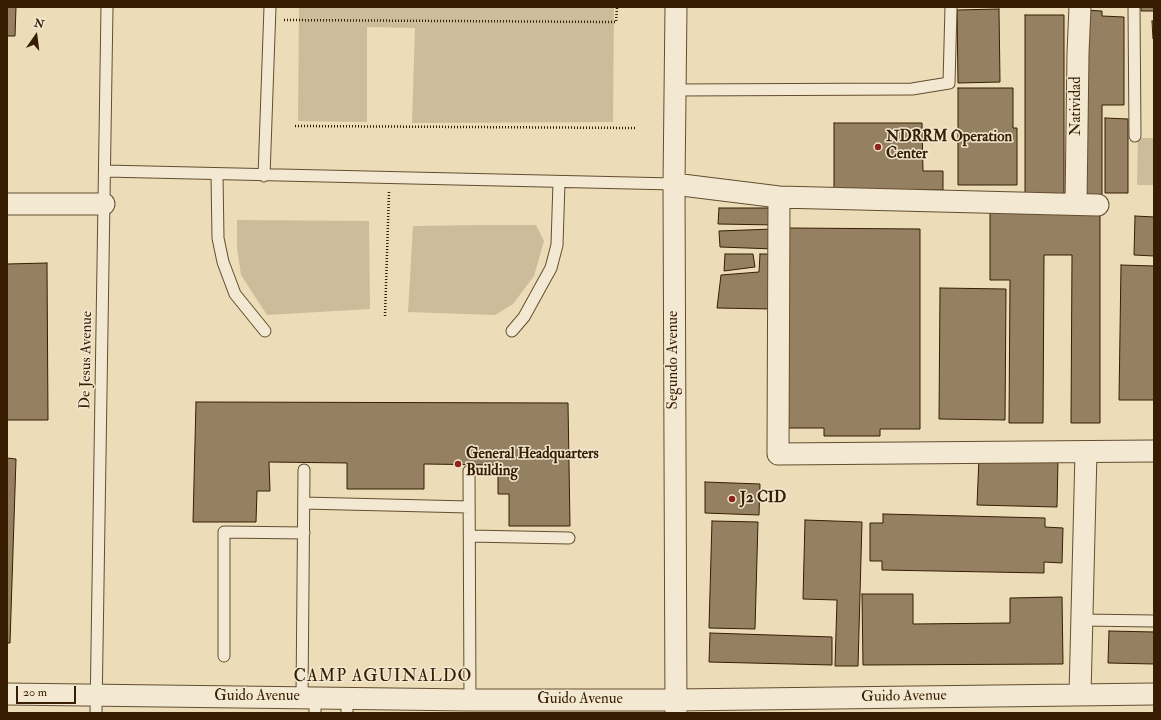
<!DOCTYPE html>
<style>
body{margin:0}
#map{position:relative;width:1161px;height:720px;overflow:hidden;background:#ecdcb8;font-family:"IM FELL Double Pica",serif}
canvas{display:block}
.frame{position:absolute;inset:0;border:8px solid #371e02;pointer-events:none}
.north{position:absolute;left:16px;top:16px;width:40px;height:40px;-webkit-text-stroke:3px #f3e8d1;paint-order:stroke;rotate:14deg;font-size:11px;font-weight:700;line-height:16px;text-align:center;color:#371e02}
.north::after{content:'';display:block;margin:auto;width:14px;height:18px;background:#371e02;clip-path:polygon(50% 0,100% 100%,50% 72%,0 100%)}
.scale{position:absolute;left:16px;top:686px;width:60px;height:18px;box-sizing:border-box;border:2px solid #371e02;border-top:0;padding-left:5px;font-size:12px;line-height:14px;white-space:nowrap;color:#371e02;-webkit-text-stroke:3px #f3e8d1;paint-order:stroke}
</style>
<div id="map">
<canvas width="1161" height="720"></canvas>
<div class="frame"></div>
<div class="north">N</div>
<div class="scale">20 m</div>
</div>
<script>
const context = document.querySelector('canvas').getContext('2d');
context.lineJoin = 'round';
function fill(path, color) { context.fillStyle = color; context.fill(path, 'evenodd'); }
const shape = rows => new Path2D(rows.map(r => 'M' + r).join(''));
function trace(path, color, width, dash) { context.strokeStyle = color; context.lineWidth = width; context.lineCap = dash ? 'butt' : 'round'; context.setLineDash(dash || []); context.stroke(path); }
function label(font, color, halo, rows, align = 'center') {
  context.font = font + ' "IM FELL Double Pica",serif'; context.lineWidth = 3; context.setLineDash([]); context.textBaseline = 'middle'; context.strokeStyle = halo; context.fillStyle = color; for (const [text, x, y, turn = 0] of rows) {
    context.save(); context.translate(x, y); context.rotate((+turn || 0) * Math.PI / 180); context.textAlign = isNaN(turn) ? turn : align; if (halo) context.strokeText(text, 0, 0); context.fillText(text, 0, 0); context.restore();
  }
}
const green = shape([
 [299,7,614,7,613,122,412,123,415,28,367,27,367,122,298,121],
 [1138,138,1154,138,1154,185,1137,185],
 [237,220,369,221,370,309,267,315,241,275,237,248],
 [481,225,536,225,544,241,534,276,513,304,495,315,408,312,413,226]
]);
const building = shape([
 [7,7,16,7,15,36,7,36,7,7],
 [1141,7,1154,7,1154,11,1141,11,1141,7],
 [999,9,1000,82,958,83,957,10,999,9],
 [1082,10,1102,11,1102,16,1124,17,1124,105,1102,105,1102,197,1082,197,1082,10],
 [1025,15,1064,15,1064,195,1025,195,1025,15],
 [1152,21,1154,21,1154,39,1153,39,1152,21],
 [958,88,1013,88,1013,128,1017,128,1017,185,958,185,958,88],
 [1105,118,1128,119,1128,193,1105,193,1105,118],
 [834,123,922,123,923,171,943,171,943,190,834,190,834,123],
 [719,208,776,208,776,225,718,224,719,208],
 [990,211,1100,212,1100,423,1071,423,1072,255,1044,255,1043,423,1009,423,1010,280,990,280,990,211],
 [1135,216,1154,217,1154,256,1134,255,1135,216],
 [789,228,920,229,920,429,880,429,880,436,824,436,824,428,788,428,789,228],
 [773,229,774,249,720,247,719,231,773,229],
 [725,254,753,254,755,267,724,271,725,254],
 [760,254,774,254,773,309,717,308,721,275,759,272,760,254],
 [47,263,48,420,7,420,7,264,47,263],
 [1121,265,1154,266,1154,400,1119,400,1121,265],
 [940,288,1006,289,1005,420,939,419,940,288],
 [196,402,568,403,570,526,509,526,509,494,498,494,498,465,424,464,424,489,347,489,347,463,269,462,270,491,257,491,256,522,193,522,196,402],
 [7,458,16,459,10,643,7,643,7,458],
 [979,458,1058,460,1057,507,977,505,979,458],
 [705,482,760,484,759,515,705,513,705,482],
 [883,514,1045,518,1045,527,1063,528,1062,563,1044,562,1044,573,882,570,882,561,870,561,870,523,883,523,883,514],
 [805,520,862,522,858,666,835,666,837,600,803,599,805,520],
 [712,521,758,522,755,629,709,628,712,521],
 [862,594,913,594,913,624,1010,623,1010,598,1062,597,1063,664,863,665,862,594],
 [1109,631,1154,632,1154,664,1108,663,1109,631],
 [710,633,832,637,832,665,709,662,710,633]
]);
const path = shape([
 [284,20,616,22,617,7],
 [295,126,637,128],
 [385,316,389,192]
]);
const lane = shape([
 [1134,7,1135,136],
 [676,90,912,89,949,83,951,7],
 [105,171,674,184],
 [217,175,218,238,223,262,235,294,265,331],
 [264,176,270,7],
 [512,331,524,317,551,268,557,245,559,182],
 [469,471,470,700],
 [304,503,469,507],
 [470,536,569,538],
 [1082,620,1154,621],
 [224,656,224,532,304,533],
 [302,697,304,470],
 [96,713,107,7],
 [315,713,315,697],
 [347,713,347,698]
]);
const street = shape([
 [674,184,779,197,1098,205],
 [779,197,778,454,1154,451],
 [7,204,104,204],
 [1076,204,1078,53,1080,7],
 [7,694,470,700,675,700,1154,694],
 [1080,695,1086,452],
 [676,713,674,184,676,7]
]);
const markers = [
 [878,147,4,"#8f2418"],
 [458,464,4,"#8f2418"],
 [732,499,4,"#8f2418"]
];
const streetNames = [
 ["Natividad",1077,106,-90],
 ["De Jesus Avenue",87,360,-89],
 ["Segundo Avenue",674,360,-90],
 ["Guido Avenue",257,697],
 ["Guido Avenue",904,697,-1],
 ["Guido Avenue",580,700]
];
const poiNames = [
 ["NDRRM Operation",886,138],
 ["Center",886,155],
 ["General Headquarters",466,455],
 ["Building",466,472],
 ["J2 CID",740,499]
];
const quarterNames = [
 ["CAMP AGUINALDO",383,677]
];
fill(green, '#cdbc99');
fill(building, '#958161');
trace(building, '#371e02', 1);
trace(lane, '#644e30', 13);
trace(street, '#644e30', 23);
trace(path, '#371e02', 2.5, [1, 2]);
trace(lane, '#f3e8d1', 11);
trace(street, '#f3e8d1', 21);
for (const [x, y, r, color] of markers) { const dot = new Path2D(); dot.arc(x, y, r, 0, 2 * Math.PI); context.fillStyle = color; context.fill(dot); trace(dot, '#f3e8d1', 1.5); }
label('15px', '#371e02', '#f3e8d1', streetNames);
label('bold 15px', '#371e02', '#f3e8d1', poiNames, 'left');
context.letterSpacing = '1px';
label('17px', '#371e02', '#f3e8d1', quarterNames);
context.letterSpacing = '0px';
</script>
